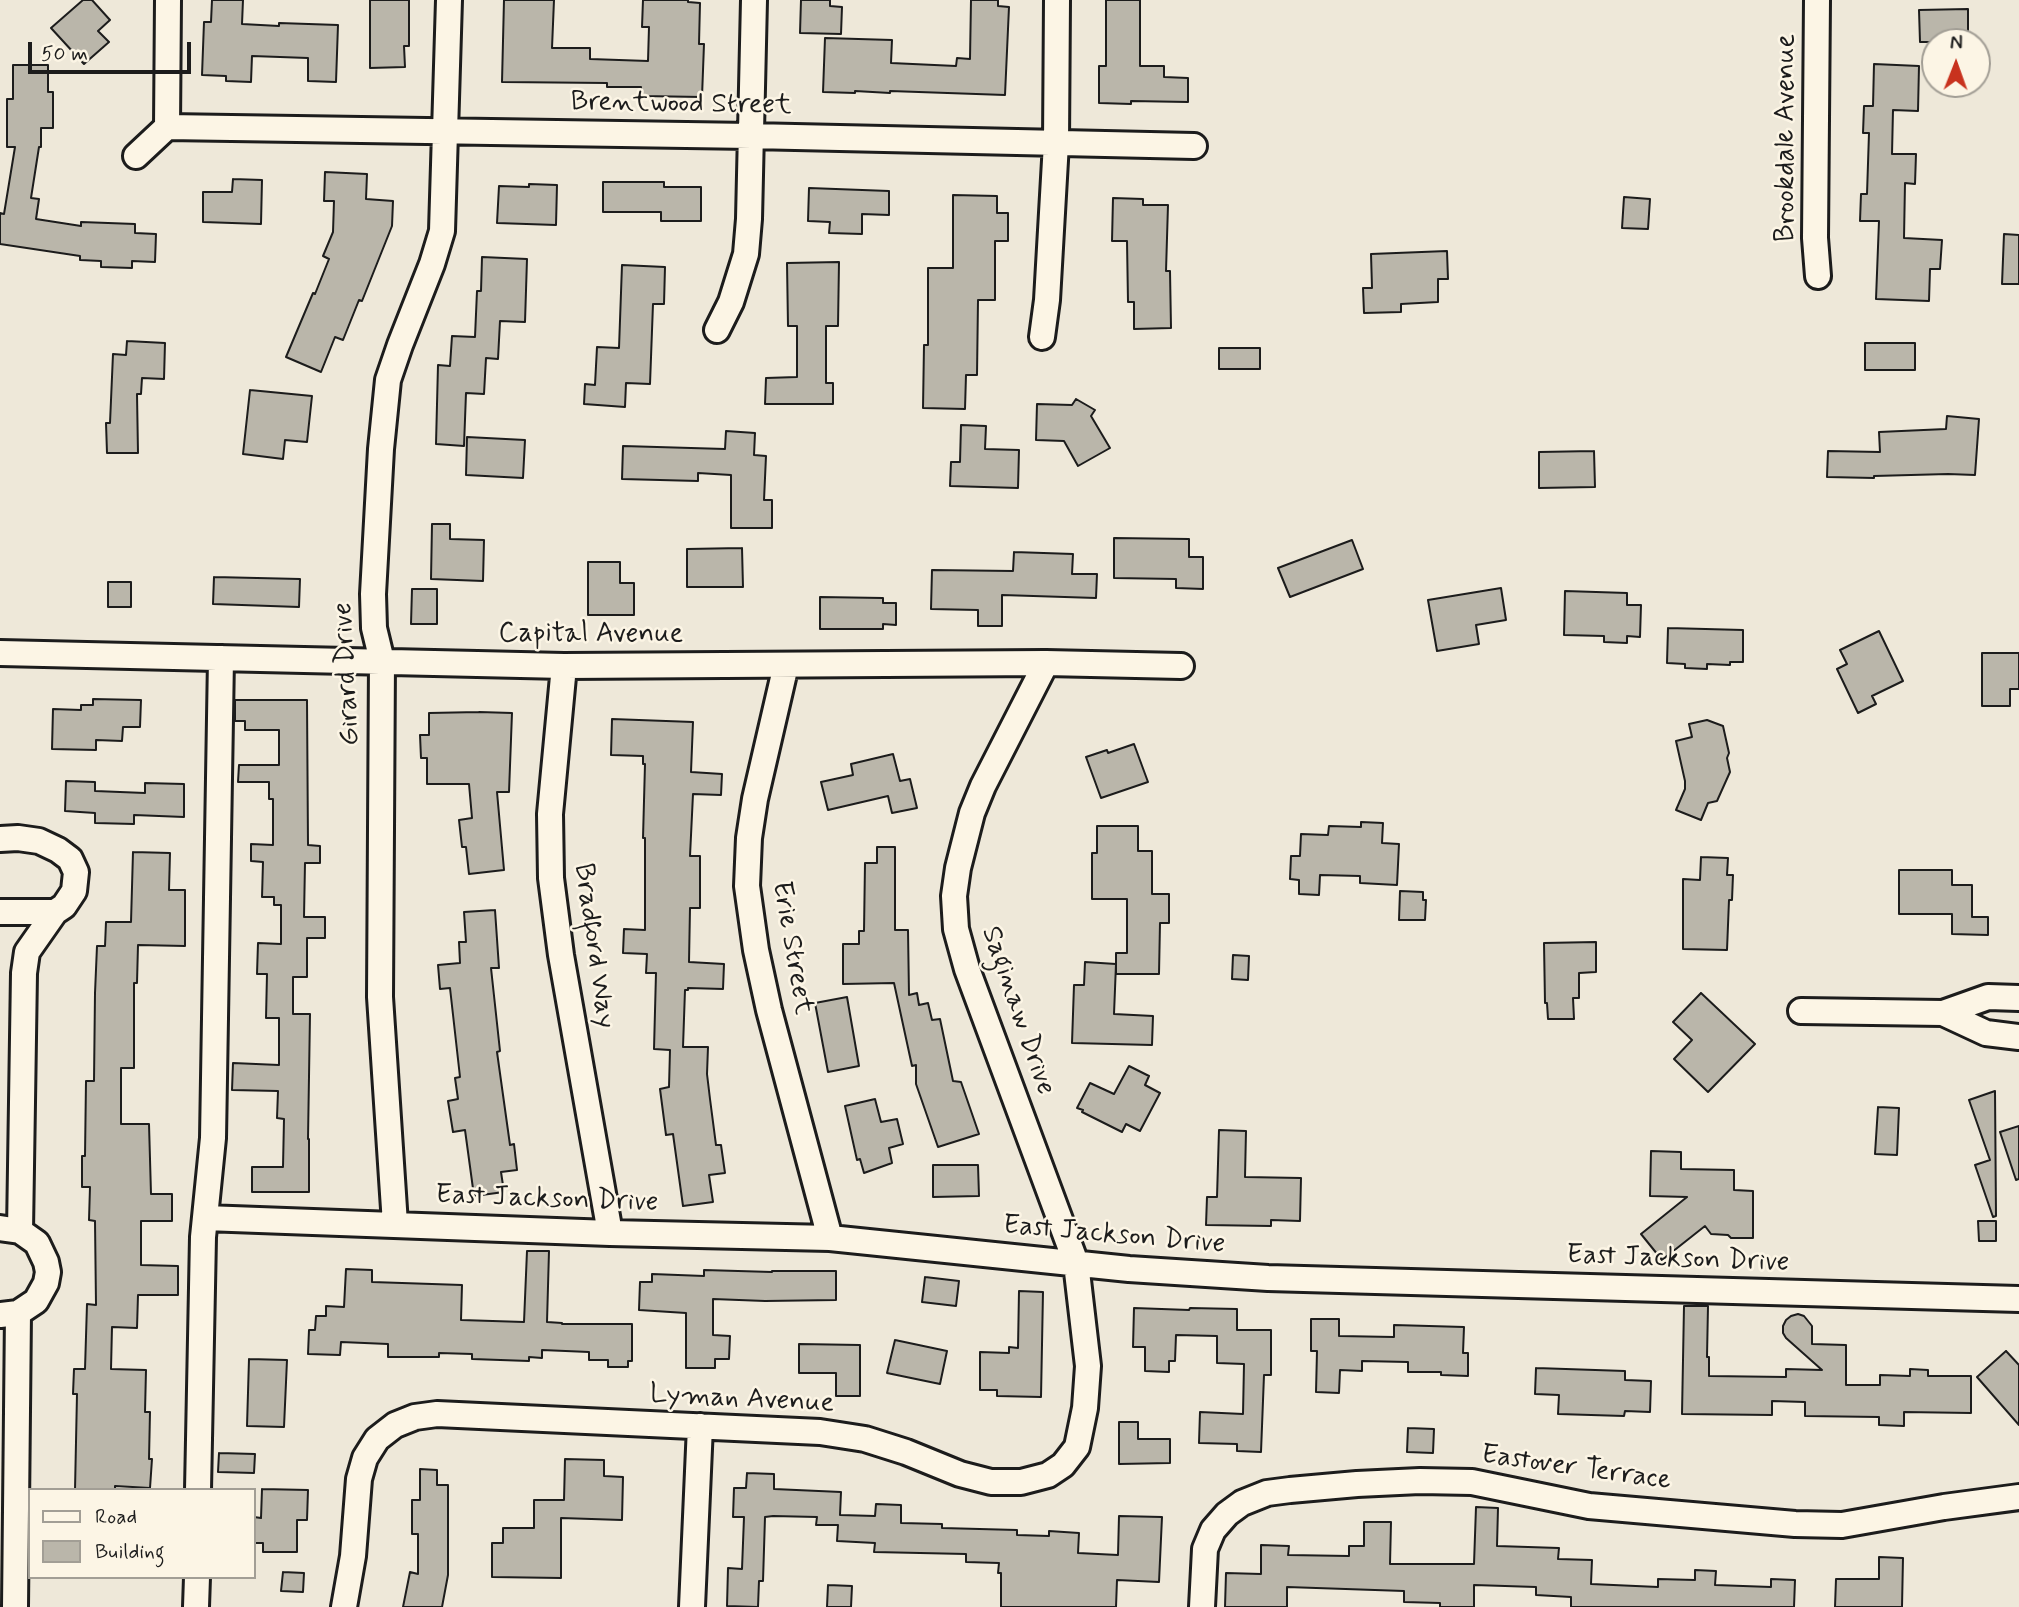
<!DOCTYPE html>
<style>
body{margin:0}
#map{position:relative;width:2019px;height:1607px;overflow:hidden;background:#eee8d9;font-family:Mynerve,sans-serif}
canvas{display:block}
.legend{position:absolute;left:28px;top:1488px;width:228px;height:91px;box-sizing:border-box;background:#fcf5e5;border:2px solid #a29e95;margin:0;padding:9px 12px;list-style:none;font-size:21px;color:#1c1c1c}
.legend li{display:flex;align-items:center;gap:14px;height:35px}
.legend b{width:35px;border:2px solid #a29e95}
.north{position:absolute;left:1921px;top:28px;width:70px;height:70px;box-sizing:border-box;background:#fcf5e5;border:2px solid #a29e95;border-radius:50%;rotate:1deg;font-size:19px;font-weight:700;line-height:28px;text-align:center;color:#1c1c1c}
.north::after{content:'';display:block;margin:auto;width:24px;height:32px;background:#c8321e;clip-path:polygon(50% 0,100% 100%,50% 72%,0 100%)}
.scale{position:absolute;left:28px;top:42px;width:163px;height:32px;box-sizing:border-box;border:4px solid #1c1c1c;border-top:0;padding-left:9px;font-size:21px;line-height:24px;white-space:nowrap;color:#1c1c1c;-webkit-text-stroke:5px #fcf5e5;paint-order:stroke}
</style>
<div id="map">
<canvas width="2019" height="1607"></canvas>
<ul class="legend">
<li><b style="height:9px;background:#fcf5e5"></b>Road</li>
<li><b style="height:19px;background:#bab6aa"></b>Building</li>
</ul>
<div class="north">N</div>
<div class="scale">50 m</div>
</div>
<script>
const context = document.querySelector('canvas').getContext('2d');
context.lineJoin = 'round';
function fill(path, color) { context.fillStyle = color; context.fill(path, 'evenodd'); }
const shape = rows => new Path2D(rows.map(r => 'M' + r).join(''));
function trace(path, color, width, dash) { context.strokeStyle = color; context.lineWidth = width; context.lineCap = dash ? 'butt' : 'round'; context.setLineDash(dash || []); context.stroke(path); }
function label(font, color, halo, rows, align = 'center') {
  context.font = font + ' Mynerve,sans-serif'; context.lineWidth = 5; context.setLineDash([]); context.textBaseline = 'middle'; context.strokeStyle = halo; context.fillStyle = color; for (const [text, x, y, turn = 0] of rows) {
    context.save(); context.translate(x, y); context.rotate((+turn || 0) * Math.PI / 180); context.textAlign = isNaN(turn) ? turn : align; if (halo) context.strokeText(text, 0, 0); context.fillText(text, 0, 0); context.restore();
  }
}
const building = shape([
 [83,0,92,0,110,20,98,31,109,42,84,64,51,28,83,0],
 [212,0,243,0,242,24,279,26,279,23,338,25,336,82,308,81,308,58,252,56,251,82,226,81,226,76,202,75,204,22,211,22,212,0],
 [370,0,409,0,409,46,404,46,405,67,370,68,370,0],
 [504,0,554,0,552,48,590,48,590,59,648,61,649,27,642,27,643,0,688,0,688,2,700,3,699,44,704,44,702,97,641,96,641,87,607,87,607,83,502,82,504,0],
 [801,0,830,0,830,6,842,7,841,34,800,33,801,0],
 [971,0,998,0,998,6,1009,7,1005,95,890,91,890,93,855,91,855,93,823,92,825,38,892,40,891,63,956,66,957,58,970,59,971,0],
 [1106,0,1140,0,1140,66,1164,66,1164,77,1188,78,1188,102,1131,101,1131,104,1099,103,1099,66,1106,66,1106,0],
 [1968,9,1968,42,1920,42,1919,10,1968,9],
 [1874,64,1919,66,1918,111,1893,110,1892,154,1916,154,1915,184,1905,183,1904,238,1942,240,1940,269,1930,269,1929,301,1876,299,1879,221,1860,221,1861,194,1867,194,1869,133,1863,133,1864,106,1873,106,1874,64],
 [13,65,48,65,48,92,53,92,53,128,41,128,41,147,39,147,31,198,39,199,36,219,81,226,81,222,135,224,135,233,156,234,155,262,132,261,132,268,101,267,101,261,80,260,80,256,0,244,0,213,4,214,15,147,7,147,7,99,13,99,13,65],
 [325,172,367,174,366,199,393,201,392,226,362,301,359,300,343,340,335,337,321,372,286,357,313,293,315,294,329,259,323,256,333,232,334,201,324,201,325,172],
 [233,179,262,180,261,224,203,222,203,192,232,192,233,179],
 [603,182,664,182,664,187,701,187,701,221,661,221,661,212,603,212,603,182],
 [529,184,557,185,556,225,497,223,499,186,529,187,529,184],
 [809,188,889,191,889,215,862,214,862,234,829,233,830,222,808,221,809,188],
 [953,195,997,196,997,213,1008,213,1008,241,995,241,995,300,978,300,977,375,966,375,965,409,923,408,924,345,928,345,928,268,953,268,953,195],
 [1624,197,1650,199,1648,229,1622,228,1624,197],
 [1113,198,1143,199,1143,205,1168,205,1166,271,1170,271,1171,328,1134,329,1134,302,1128,302,1127,241,1112,241,1113,198],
 [2004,234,2019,235,2019,284,2002,284,2004,234],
 [1447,251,1448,279,1438,279,1438,302,1401,304,1401,312,1364,313,1363,288,1372,288,1371,254,1447,251],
 [482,257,527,259,525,322,500,321,498,359,486,358,484,394,466,393,464,446,436,444,438,365,450,366,452,336,475,337,477,291,481,291,482,257],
 [839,262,838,326,826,326,826,383,833,383,833,404,765,404,766,378,797,377,797,326,788,326,787,263,839,262],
 [622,265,665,267,664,304,653,304,650,384,626,383,625,407,584,404,585,384,595,385,597,347,619,348,622,265],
 [127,341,165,343,164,379,142,378,141,394,137,394,138,453,107,453,106,423,110,423,113,354,126,355,127,341],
 [1865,343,1915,343,1915,370,1865,370,1865,343],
 [1219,348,1260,348,1260,369,1219,369,1219,348],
 [250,390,312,396,307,442,285,440,283,459,243,454,250,390],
 [1076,399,1095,410,1091,416,1110,448,1078,466,1064,441,1036,440,1037,404,1072,405,1076,399],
 [1947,416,1979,419,1975,475,1948,474,1874,476,1874,478,1827,477,1828,451,1880,452,1879,432,1946,429,1947,416],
 [961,425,986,426,985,449,1019,450,1018,488,950,486,951,462,960,462,961,425],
 [726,431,755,433,754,455,766,456,764,500,772,500,772,528,731,528,731,475,698,473,698,481,622,479,623,446,725,449,726,431],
 [467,437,525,440,523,478,466,475,467,437],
 [1594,451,1595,487,1539,488,1539,452,1594,451],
 [432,524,450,524,450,539,484,540,483,581,431,579,432,524],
 [1114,538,1189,539,1189,557,1203,557,1203,589,1176,588,1176,579,1114,578,1114,538],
 [1352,540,1363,569,1290,597,1278,568,1352,540],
 [742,548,743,587,687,587,687,549,742,548],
 [1014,552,1073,554,1072,574,1097,574,1096,598,1002,595,1002,626,978,626,978,610,931,609,932,570,1013,571,1014,552],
 [588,562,620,562,620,583,634,583,634,615,588,615,588,562],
 [214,577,300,579,299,607,213,604,214,577],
 [108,582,131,582,131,607,108,607,108,582],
 [1501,588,1506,620,1476,625,1479,644,1437,651,1428,600,1501,588],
 [412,589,437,589,437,624,411,624,412,589],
 [1565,591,1627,593,1627,605,1641,605,1640,637,1627,636,1627,643,1604,642,1604,636,1564,635,1565,591],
 [820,597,883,598,883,603,896,603,896,625,883,624,883,629,820,629,820,597],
 [1668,628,1743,630,1743,662,1730,662,1730,665,1707,664,1707,669,1685,668,1685,664,1667,663,1668,628],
 [1879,631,1903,681,1872,696,1876,704,1858,713,1837,669,1847,664,1840,650,1879,631],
 [1982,653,2019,653,2019,689,2010,689,2010,706,1982,706,1982,653],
 [93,699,141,700,140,727,123,727,122,741,96,740,96,750,52,749,53,709,81,710,81,705,93,705,93,699],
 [235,700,307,700,308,845,320,846,320,863,305,863,304,917,325,917,325,938,307,938,307,977,293,977,293,1014,310,1014,308,1139,309,1139,309,1192,252,1192,252,1167,283,1167,284,1119,277,1118,278,1091,232,1090,233,1063,279,1065,279,1018,266,1018,267,974,257,974,258,943,281,944,281,905,274,905,274,897,262,897,263,862,251,861,251,844,273,845,273,799,269,799,269,782,238,782,239,765,279,765,279,730,245,730,245,721,235,721,235,700],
 [479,712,512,713,509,792,497,792,504,870,469,874,466,847,462,847,459,820,472,818,469,784,427,784,427,758,421,758,420,735,429,735,429,713,479,712],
 [612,719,693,722,691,772,722,774,721,795,693,794,690,856,700,856,700,908,690,908,689,962,724,964,723,989,688,988,688,990,685,990,683,1047,708,1047,707,1074,710,1099,716,1145,721,1145,725,1173,709,1175,713,1202,683,1206,673,1134,666,1135,660,1089,669,1087,670,1050,654,1049,656,973,646,973,647,954,623,953,624,929,645,930,645,838,643,838,645,764,643,764,643,756,611,755,612,719],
 [1707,720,1723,726,1729,753,1727,758,1730,772,1717,801,1708,803,1701,820,1676,810,1685,789,1685,781,1676,741,1692,737,1689,724,1707,720],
 [1134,744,1148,782,1101,798,1086,757,1107,750,1108,753,1134,744],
 [893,754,900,781,910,779,917,808,892,813,888,796,828,810,821,782,853,775,851,764,893,754],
 [66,781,95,782,95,791,145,793,145,783,184,784,184,817,134,815,134,824,95,823,95,813,65,811,66,781],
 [1361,822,1383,823,1382,843,1399,844,1397,885,1360,883,1360,876,1320,875,1319,895,1299,894,1299,880,1290,879,1291,856,1300,856,1301,834,1328,835,1329,826,1361,827,1361,822],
 [1097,826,1138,826,1138,851,1152,851,1152,894,1169,894,1169,923,1160,923,1159,974,1116,974,1116,953,1127,953,1127,899,1092,899,1092,853,1097,853,1097,826],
 [877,847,895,847,895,930,908,930,909,995,917,993,919,1005,928,1003,932,1020,940,1019,953,1081,961,1082,979,1134,938,1147,916,1084,916,1065,912,1066,894,983,843,984,843,944,859,944,859,931,864,931,865,863,877,863,877,847],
 [133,852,170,853,169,890,185,890,185,946,138,945,137,983,134,983,134,1068,121,1068,121,1124,149,1124,151,1194,172,1194,172,1221,141,1221,141,1265,178,1266,178,1295,138,1295,137,1328,112,1327,111,1369,146,1370,145,1412,150,1412,149,1459,152,1459,150,1488,115,1486,115,1490,75,1490,77,1394,73,1394,74,1369,85,1369,87,1304,96,1305,95,1221,89,1220,90,1187,82,1187,82,1156,85,1156,86,1081,94,1081,95,993,97,946,105,946,106,922,131,922,133,852],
 [1701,857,1728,858,1727,875,1733,875,1732,900,1729,900,1727,950,1683,949,1683,879,1700,880,1701,857],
 [1899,870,1952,870,1952,885,1972,885,1972,917,1988,917,1988,935,1952,934,1952,914,1899,914,1899,870],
 [1400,891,1423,892,1423,900,1426,900,1425,920,1399,920,1400,891],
 [495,910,499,968,491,968,500,1051,497,1052,510,1145,514,1144,517,1170,501,1172,504,1192,474,1196,465,1130,453,1132,448,1101,458,1099,455,1078,460,1077,450,988,440,989,438,965,460,963,459,942,466,942,464,912,495,910],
 [1596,942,1596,972,1579,973,1579,998,1573,998,1574,1019,1548,1019,1547,1003,1545,1003,1544,943,1596,942],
 [1233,955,1249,956,1248,980,1232,979,1233,955],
 [1085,962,1116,964,1114,1014,1153,1016,1152,1045,1072,1043,1074,985,1084,985,1085,962],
 [1701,993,1755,1044,1708,1092,1674,1059,1692,1040,1673,1022,1701,993],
 [847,997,859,1066,828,1072,815,1003,847,997],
 [1129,1066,1149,1076,1145,1085,1160,1093,1140,1131,1126,1124,1122,1132,1082,1112,1083,1110,1077,1108,1090,1083,1114,1094,1129,1066],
 [1995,1091,1996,1216,1993,1217,1975,1165,1990,1160,1969,1100,1995,1091],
 [875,1099,881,1122,897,1119,903,1144,889,1148,892,1163,864,1173,860,1159,857,1160,845,1106,875,1099],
 [1878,1107,1899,1108,1897,1155,1875,1154,1878,1107],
 [2019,1126,2019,1179,2016,1180,2000,1132,2019,1126],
 [1219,1130,1246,1131,1245,1177,1301,1178,1300,1221,1271,1220,1271,1226,1206,1225,1207,1197,1217,1197,1219,1130],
 [1651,1151,1681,1152,1681,1169,1734,1170,1734,1190,1753,1191,1753,1238,1731,1238,1728,1235,1711,1234,1705,1226,1662,1260,1641,1234,1687,1197,1650,1196,1651,1151],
 [933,1165,978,1165,979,1196,933,1197,933,1165],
 [1978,1221,1996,1221,1996,1241,1979,1241,1978,1221],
 [527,1251,549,1251,547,1322,562,1323,562,1324,632,1324,632,1361,628,1361,628,1367,608,1367,608,1360,589,1360,589,1352,542,1350,542,1358,529,1357,529,1361,472,1359,472,1354,439,1353,439,1357,388,1357,388,1344,341,1342,340,1355,308,1354,309,1330,315,1330,316,1316,326,1316,326,1306,344,1307,346,1269,372,1270,372,1282,462,1285,461,1320,524,1322,527,1251],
 [704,1270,772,1272,772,1271,836,1271,836,1300,765,1301,713,1299,713,1335,730,1336,729,1359,715,1359,715,1368,686,1368,686,1313,639,1310,640,1282,652,1282,652,1274,704,1276,704,1270],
 [925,1277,959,1281,956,1306,922,1302,925,1277],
 [1019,1291,1043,1292,1041,1397,997,1396,997,1390,980,1390,980,1352,1009,1353,1009,1347,1018,1348,1019,1291],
 [1684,1306,1708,1306,1707,1357,1709,1357,1709,1376,1786,1377,1786,1369,1822,1370,1786,1338,1783,1333,1783,1326,1786,1320,1791,1316,1798,1314,1804,1316,1812,1326,1812,1344,1846,1345,1846,1385,1880,1385,1880,1375,1910,1376,1910,1369,1928,1370,1928,1376,1971,1376,1971,1413,1904,1412,1904,1426,1879,1425,1879,1417,1805,1416,1805,1402,1772,1401,1772,1415,1682,1414,1684,1306],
 [1134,1308,1189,1310,1190,1308,1237,1309,1237,1330,1271,1330,1271,1375,1264,1375,1261,1452,1237,1451,1237,1444,1199,1443,1200,1412,1243,1414,1244,1364,1217,1363,1217,1336,1176,1335,1175,1361,1169,1361,1169,1372,1145,1371,1145,1347,1133,1347,1134,1308],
 [1311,1319,1339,1319,1339,1336,1394,1337,1394,1325,1464,1327,1463,1353,1468,1353,1468,1376,1441,1375,1441,1372,1408,1372,1408,1362,1362,1361,1362,1371,1340,1370,1339,1393,1316,1392,1317,1351,1311,1351,1311,1319],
 [895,1340,947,1351,940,1384,887,1373,895,1340],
 [799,1344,860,1345,860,1396,836,1396,836,1373,799,1373,799,1344],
 [2006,1351,2019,1365,2019,1425,1977,1377,2006,1351],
 [249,1359,287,1360,284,1427,247,1426,249,1359],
 [1536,1368,1625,1371,1625,1380,1651,1381,1650,1412,1625,1411,1624,1416,1558,1414,1559,1395,1535,1394,1536,1368],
 [1119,1422,1138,1422,1138,1439,1170,1439,1170,1463,1119,1464,1119,1422],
 [1408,1428,1434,1429,1433,1453,1407,1452,1408,1428],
 [219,1453,255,1454,254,1473,218,1472,219,1453],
 [565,1459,604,1460,604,1476,623,1477,622,1520,561,1518,561,1578,492,1577,492,1543,503,1543,503,1528,534,1528,534,1500,564,1500,565,1459],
 [420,1469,437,1470,437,1485,448,1485,448,1575,442,1607,403,1607,410,1572,418,1574,418,1534,412,1534,412,1500,420,1500,420,1469],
 [747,1473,774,1474,774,1489,841,1492,840,1515,875,1516,876,1504,901,1505,901,1523,942,1524,942,1528,1017,1530,1017,1535,1049,1536,1049,1531,1079,1533,1078,1553,1118,1555,1119,1516,1162,1517,1159,1582,1117,1580,1116,1607,1001,1607,1001,1573,998,1573,999,1563,966,1562,966,1554,874,1552,875,1543,837,1541,838,1525,816,1525,817,1517,773,1516,765,1517,763,1581,759,1581,758,1607,727,1606,728,1568,742,1569,744,1517,733,1517,734,1488,746,1488,747,1473],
 [262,1489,308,1490,307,1520,297,1520,297,1552,263,1552,263,1543,254,1543,254,1517,261,1518,262,1489],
 [1476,1507,1498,1508,1497,1546,1559,1548,1558,1559,1592,1560,1591,1584,1658,1587,1658,1579,1695,1580,1695,1570,1716,1571,1715,1585,1771,1587,1771,1579,1795,1580,1794,1607,1571,1607,1571,1597,1536,1595,1536,1587,1474,1585,1474,1607,1440,1607,1440,1603,1404,1602,1404,1591,1287,1587,1287,1607,1225,1607,1226,1573,1261,1574,1261,1545,1289,1546,1288,1555,1349,1556,1349,1546,1364,1546,1364,1522,1391,1522,1390,1564,1474,1564,1476,1507],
 [1879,1557,1903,1558,1902,1607,1835,1607,1836,1579,1879,1579,1879,1557],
 [283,1572,304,1573,303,1592,281,1591,283,1572],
 [828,1585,852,1586,851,1607,827,1607,828,1585]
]);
const minor = shape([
 [1817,0,1815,238,1818,276],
 [167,127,751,136,1194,146],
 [136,156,167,127,168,0],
 [717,330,731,302,746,254,749,219,754,0],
 [1042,337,1047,300,1056,143,1057,0],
 [0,653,564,666,1046,663,1181,666],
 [786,665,755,799,749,838,747,886,756,950,769,1010,830,1238],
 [564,666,550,814,551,878,561,955,610,1233],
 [0,839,18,838,39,841,58,850,70,859,76,872,74,891,64,906,55,912,27,952,24,973,20,1231],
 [0,912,55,912],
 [1801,1011,1943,1013,1988,997,2019,998],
 [1943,1013,1986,1033,2019,1037],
 [205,1218,610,1233,830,1238,1129,1269,1268,1278,2019,1299],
 [395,1224,380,997,382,661,374,628,373,594,381,449,388,380,400,345,432,264,442,231,449,0],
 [0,1228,20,1231,37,1243,46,1262,48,1272,46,1283,36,1301,18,1313,0,1315],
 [198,1490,203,1237,213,1138,221,658],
 [15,1607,18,1313],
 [196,1607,197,1577],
 [344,1607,353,1556,359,1479,365,1458,377,1439,395,1425,415,1417,437,1414,820,1432,865,1439,906,1452,960,1474,991,1482,1021,1482,1048,1475,1063,1465,1077,1447,1085,1408,1088,1366,1076,1263,967,969,956,929,954,896,958,868,972,813,983,786,1046,663],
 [692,1607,700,1426],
 [1202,1607,1205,1549,1213,1530,1227,1514,1242,1503,1267,1493,1290,1490,1357,1484,1420,1481,1472,1482,1589,1506,1795,1524,1842,1525,1944,1507,2019,1497]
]);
const streetNames = [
 ["Brentwood Street",681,105,1],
 ["Brookdale Avenue",1787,138,-90],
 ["Capital Avenue",591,635],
 ["Girard Drive",348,674,-93],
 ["Bradford Way",593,946,82],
 ["Erie Street",791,948,80],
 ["Saginaw Drive",1017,1011,71],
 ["East Jackson Drive",547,1200,2],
 ["East Jackson Drive",1114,1236,5],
 ["East Jackson Drive",1678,1260,2],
 ["Lyman Avenue",742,1400,3],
 ["Eastover Terrace",1576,1469,8]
];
fill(building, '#bab6aa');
trace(building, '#1c1c1c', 2);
trace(minor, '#1c1c1c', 30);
trace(minor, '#fcf5e5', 24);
label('28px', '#1c1c1c', '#fcf5e5', streetNames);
</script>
